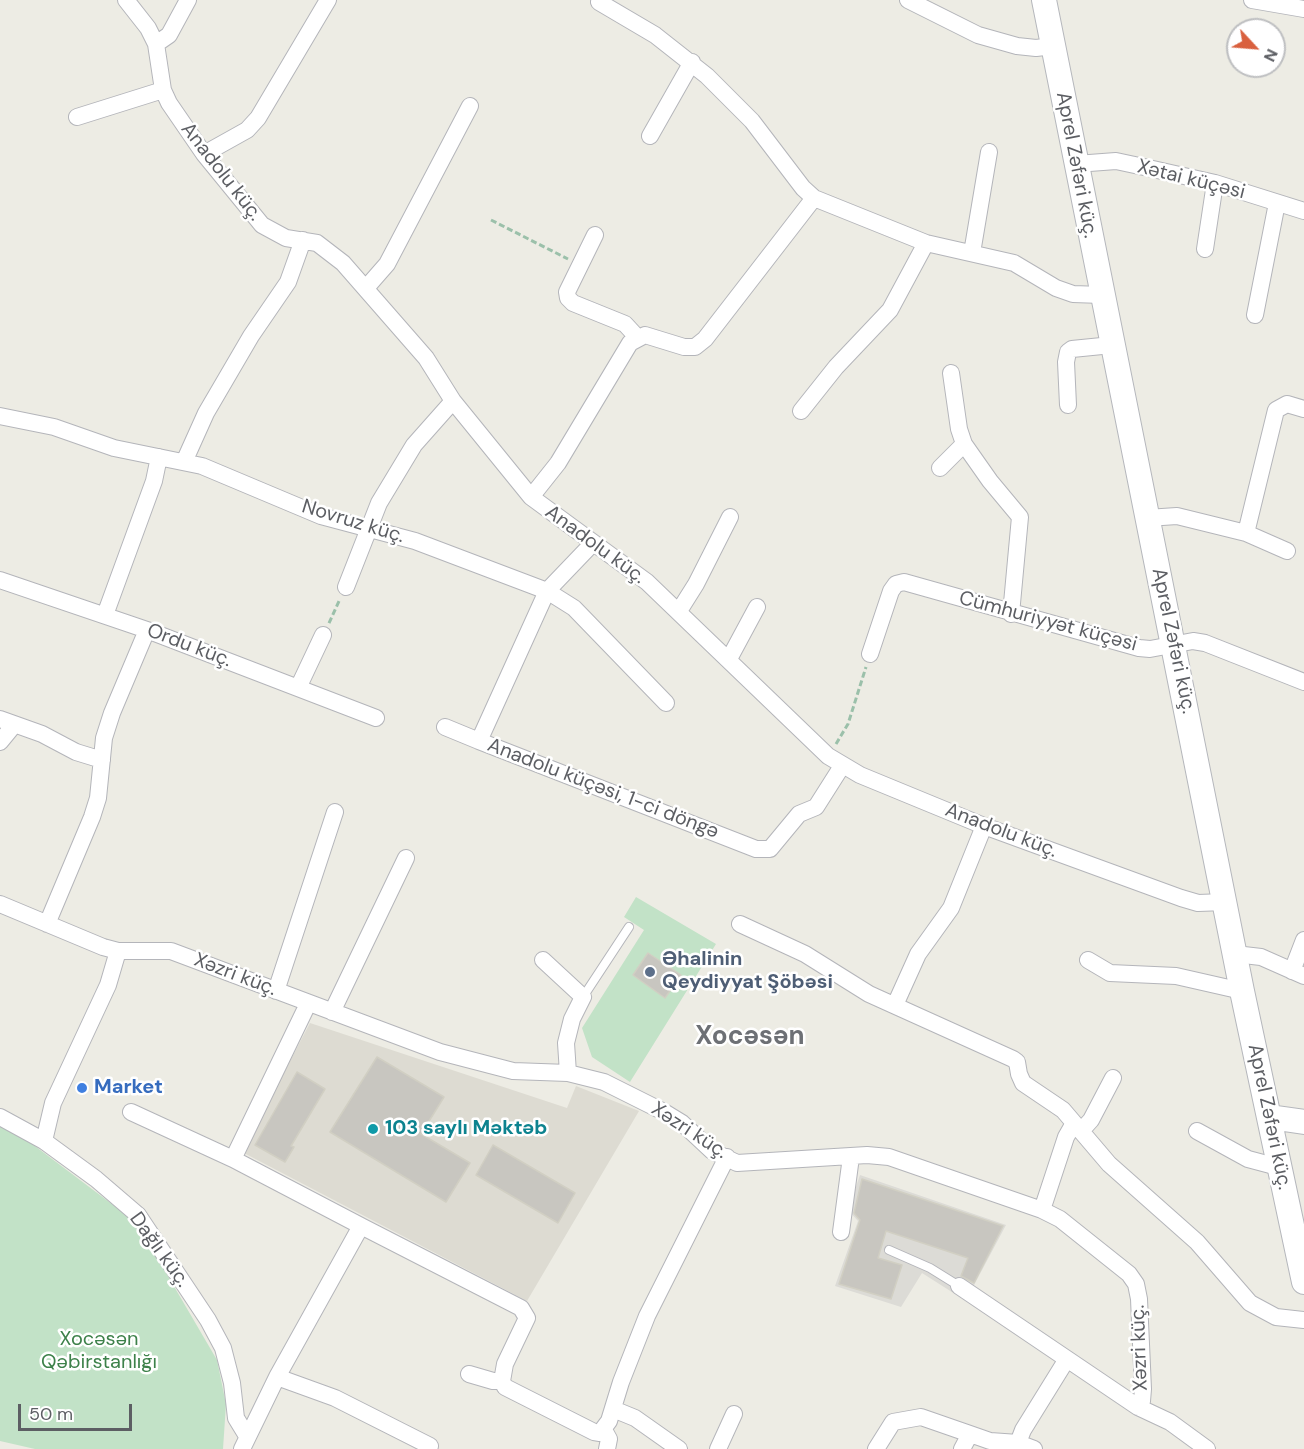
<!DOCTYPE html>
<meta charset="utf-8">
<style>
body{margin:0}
#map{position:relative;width:1304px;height:1449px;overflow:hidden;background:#edece4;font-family:"DM Sans",sans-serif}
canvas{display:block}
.north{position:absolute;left:1226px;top:18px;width:60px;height:60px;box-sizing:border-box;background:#fff;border:2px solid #bebfc1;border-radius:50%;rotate:116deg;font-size:16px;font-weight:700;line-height:24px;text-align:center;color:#5c5e63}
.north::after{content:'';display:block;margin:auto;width:21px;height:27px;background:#d9603e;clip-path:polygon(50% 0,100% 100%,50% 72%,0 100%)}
.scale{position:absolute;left:18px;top:1404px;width:114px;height:27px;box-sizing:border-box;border:3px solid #5c5e63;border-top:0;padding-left:8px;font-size:18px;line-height:21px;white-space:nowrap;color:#5c5e63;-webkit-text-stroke:4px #fff;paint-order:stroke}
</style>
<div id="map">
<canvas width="1304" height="1449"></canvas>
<div class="north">N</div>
<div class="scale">50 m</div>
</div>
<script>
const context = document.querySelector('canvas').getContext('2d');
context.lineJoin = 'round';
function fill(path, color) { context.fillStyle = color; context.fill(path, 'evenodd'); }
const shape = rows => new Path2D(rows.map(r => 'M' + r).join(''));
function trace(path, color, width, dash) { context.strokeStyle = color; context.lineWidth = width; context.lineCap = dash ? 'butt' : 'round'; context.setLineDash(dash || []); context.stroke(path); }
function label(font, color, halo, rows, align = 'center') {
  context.font = font + ' "DM Sans",sans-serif'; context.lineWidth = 5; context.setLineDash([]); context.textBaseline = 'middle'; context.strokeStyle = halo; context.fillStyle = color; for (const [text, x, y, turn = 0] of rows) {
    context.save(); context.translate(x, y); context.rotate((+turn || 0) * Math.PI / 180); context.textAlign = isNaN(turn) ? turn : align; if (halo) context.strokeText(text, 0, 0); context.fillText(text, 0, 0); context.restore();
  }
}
const industrial = shape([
 [860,1175,1006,1225,973,1287,962,1280,955,1294,922,1273,901,1307,835,1286,858,1221,848,1210]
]);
const education = shape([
 [310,1023,567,1108,576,1086,639,1111,527,1301,242,1152]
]);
const green = shape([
 [636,897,716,944,630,1082,592,1057,582,1028,644,930,624,917],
 [0,1126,23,1137,137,1223,217,1360,226,1404,223,1449,35,1449,0,1441]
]);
const building = shape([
 [648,953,681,975,665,998,633,975,648,953],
 [377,1057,444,1097,421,1134,470,1163,446,1202,330,1132,377,1057],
 [297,1072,325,1089,291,1146,294,1147,285,1162,255,1145,297,1072],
 [493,1145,575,1193,558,1223,476,1175,493,1145],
 [862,1179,1003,1226,974,1283,961,1276,968,1258,886,1231,878,1258,902,1265,891,1299,839,1284,860,1220,854,1213,862,1179]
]);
const path = shape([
 [491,220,568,259],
 [329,623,340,599],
 [836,744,848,724,866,667]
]);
const lane = shape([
 [583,997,629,927],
 [889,1250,930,1268,959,1286]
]);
const street = shape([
 [126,0,148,28,156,44,163,90,169,103,204,154,262,225,286,238,317,243,343,263,426,358,453,401,531,497,647,582,828,756,860,775,984,826,1181,898,1198,903,1225,902],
 [908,0,978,35,1017,46,1036,48,1053,46],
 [1252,0,1304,9],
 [599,2,655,35,707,76,752,121,803,188,814,198,926,243,1014,263,1056,288,1073,294,1102,295],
 [156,44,169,35,188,0],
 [77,117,163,90],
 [650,136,692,62],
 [204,154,247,130,258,118,328,0],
 [1076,164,1116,161,1144,167,1215,183,1304,211],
 [595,235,567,292,568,298,573,303,625,324,637,337],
 [1205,249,1215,183],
 [972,253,989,152],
 [366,288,387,264,470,106],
 [1255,315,1277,203],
 [951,373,959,429,964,444,990,481,1020,517,1011,614],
 [1068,405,1066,362,1068,352,1072,349,1112,345],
 [801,411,836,367,890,310,926,243],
 [0,416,54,427,114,448,202,466,321,516,415,541,547,591,574,608,666,703],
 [184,462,206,413,251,336,288,282,303,240],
 [940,468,964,444],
 [531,497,558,463,630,343,645,335,684,347,695,347,705,339,814,198],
 [1147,518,1177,516,1246,533,1287,551],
 [1246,533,1276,410,1287,404,1304,409],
 [593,543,547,591,479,741,756,849,770,849,799,814,816,807,842,766],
 [0,580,147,630,376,718],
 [346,587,379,503,414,445,453,401],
 [679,611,696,584,730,517],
 [105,615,154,481,159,457],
 [870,654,891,591,896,584,904,582,1139,648,1150,649,1193,641,1205,643,1304,682],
 [729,659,757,607],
 [298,688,323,635],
 [0,719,42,734,76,752,102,760],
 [445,727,479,741],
 [0,742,14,725],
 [0,904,103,947,118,951,171,951,440,1052,513,1071,568,1073,604,1082,664,1112,682,1123,712,1151,737,1163,867,1155,889,1157,1042,1210,1060,1219,1129,1274,1136,1284,1139,1299,1143,1389,1142,1401,1138,1407,1170,1422,1207,1449],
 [47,924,92,817,98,798,104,738,112,713,147,630],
 [740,924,805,954,869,994,1013,1059,1017,1062,1019,1074,1023,1083,1063,1110,1109,1164,1197,1242,1250,1303,1276,1317,1304,1320],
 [1235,954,1261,957,1304,976],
 [543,960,583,997,572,1019,566,1043,568,1073],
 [1088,960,1110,973,1176,976,1242,991],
 [1292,971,1304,940],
 [276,991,335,812],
 [895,1005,918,954,951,908,984,826],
 [332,1012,406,858],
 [131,1112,233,1159,361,1226],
 [0,1117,44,1141,96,1179,138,1215,208,1320,223,1348,232,1383,236,1418,247,1436],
 [1081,1131,1091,1120,1113,1078],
 [1197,1131,1248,1159,1278,1167],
 [44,1141,53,1103,108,985,118,951],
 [233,1159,305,1010],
 [1042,1210,1066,1137,1074,1123],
 [841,1232,851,1157],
 [959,1286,1067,1359],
 [469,1374,493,1381,502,1381],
 [277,1377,335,1398,430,1446],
 [613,1409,635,1418,679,1449],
 [604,1430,609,1439,607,1449],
 [1018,1443,1034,1449],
 [242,1449,277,1377,361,1226,521,1308,527,1318,505,1364,502,1381,505,1387,594,1432,600,1433,609,1421,621,1382,647,1316,727,1157],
 [718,1449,734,1414],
 [876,1449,893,1422,921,1417,970,1434],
 [962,1449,970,1434,990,1441,1018,1443,1023,1430,1067,1359,1138,1407]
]);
const secondary = shape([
 [1044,0,1242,991,1304,1282],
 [1270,1117,1304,1122]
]);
const markers = [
 [650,972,6,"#5c6f8a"],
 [82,1088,6,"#3f7fe0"],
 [373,1129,6,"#0f9aa8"]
];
const streetNames = [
 ["Aprel Zəfəri küç.",1076,165,79],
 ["Anadolu küç.",221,172,52],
 ["Xətai küçəsi",1191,180,14],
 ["Novruz küç.",353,522,17],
 ["Anadolu küç.",595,545,36],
 ["Cümhuriyyət küçəsi",1048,622,15],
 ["Aprel Zəfəri küç.",1173,641,78],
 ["Ordu küç.",189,646,21],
 ["Anadolu küçəsi, 1-ci döngə",603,789,21],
 ["Anadolu küç.",1001,831,21],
 ["Xəzri küç.",235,975,21],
 ["Aprel Zəfəri küç.",1269,1117,78],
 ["Xəzri küç.",689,1131,33],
 ["Dağlı küç.",159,1250,54],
 ["Xəzri küç.",1140,1348,-92]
];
const serviceNames = [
 ["Əhalinin",662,960],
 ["Qeydiyyat Şöbəsi",662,983]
];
const shopNames = [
 ["Market",94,1088]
];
const cultureNames = [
 ["103 saylı Məktəb",385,1129]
];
const parkNames = [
 ["Xocəsən",99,1340],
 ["Qəbirstanlığı",99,1363]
];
const districtNames = [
 ["Xocəsən",750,1037]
];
fill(industrial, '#dcdbd6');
fill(education, '#dddbd2');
fill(green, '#c2e2c7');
fill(building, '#c8c6c0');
trace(building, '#d1cfc3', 1.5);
trace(lane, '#b4b5ba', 10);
trace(street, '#b4b5ba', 18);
trace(secondary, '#b5b7bc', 26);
trace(path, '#9bc0aa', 3, [6, 3]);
trace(lane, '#fff', 8);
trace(street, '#fff', 16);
trace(secondary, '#fff', 24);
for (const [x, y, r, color] of markers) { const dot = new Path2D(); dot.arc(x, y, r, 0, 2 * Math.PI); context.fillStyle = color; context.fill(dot); trace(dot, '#fff', 2); }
label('20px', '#5c5e63', '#fff', streetNames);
label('bold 20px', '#4e5e75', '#fff', serviceNames, 'left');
label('bold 20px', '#366cbe', '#fff', shopNames, 'left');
label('bold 20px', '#0d838f', '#fff', cultureNames, 'left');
label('20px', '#3d814a', '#fff', parkNames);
label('bold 26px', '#6d7075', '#fff', districtNames);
</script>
